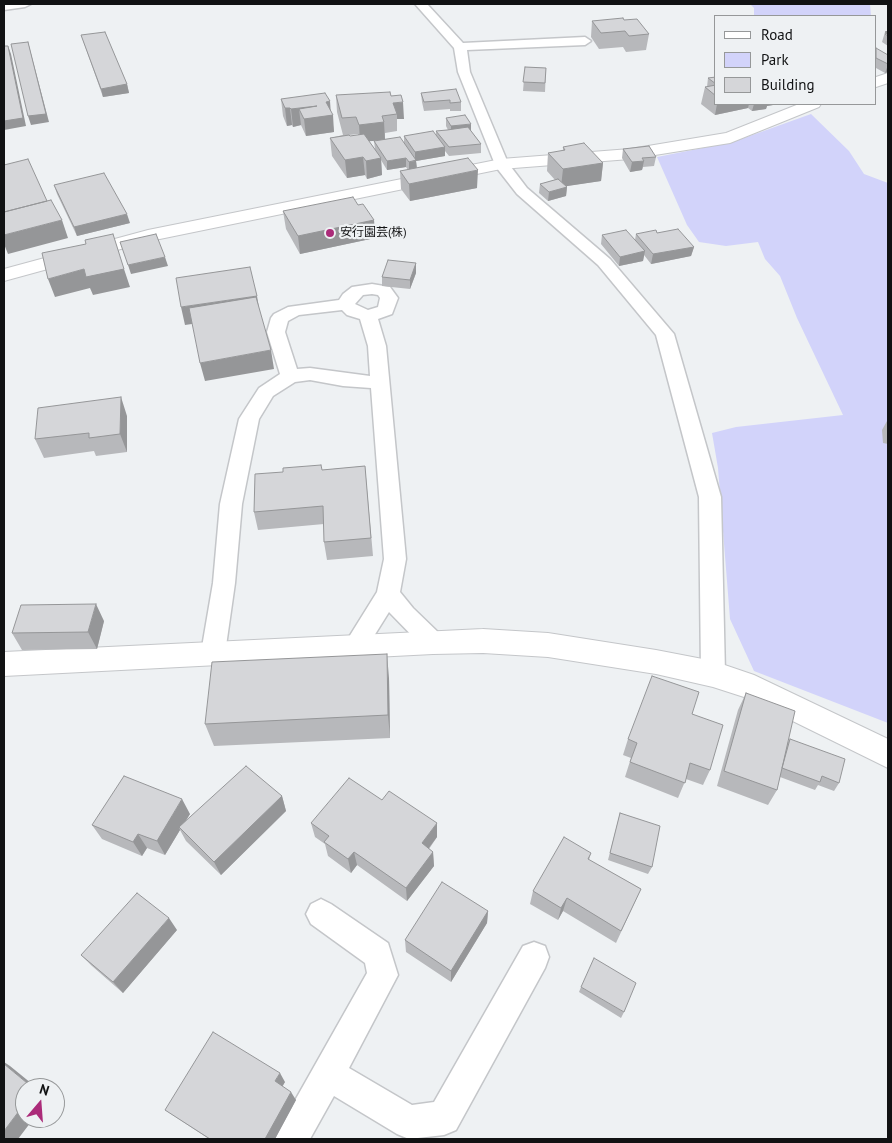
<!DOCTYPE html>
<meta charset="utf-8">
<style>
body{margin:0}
#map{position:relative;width:892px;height:1143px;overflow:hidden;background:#eef1f3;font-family:"PT Sans",sans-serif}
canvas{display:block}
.frame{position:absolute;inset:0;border:5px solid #111213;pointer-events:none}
.legend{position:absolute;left:714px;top:15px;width:162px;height:90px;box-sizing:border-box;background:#eef1f3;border:1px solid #969899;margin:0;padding:6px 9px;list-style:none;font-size:15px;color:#111213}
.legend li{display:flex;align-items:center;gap:10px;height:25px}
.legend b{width:25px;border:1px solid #969899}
.north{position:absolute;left:15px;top:1078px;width:50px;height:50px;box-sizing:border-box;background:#eef1f3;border:1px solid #969899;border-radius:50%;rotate:18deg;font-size:14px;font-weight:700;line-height:20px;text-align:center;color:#111213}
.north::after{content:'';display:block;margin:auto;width:18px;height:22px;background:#ab2b79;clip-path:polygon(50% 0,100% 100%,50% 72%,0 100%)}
</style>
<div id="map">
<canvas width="892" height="1143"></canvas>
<div class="frame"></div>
<ul class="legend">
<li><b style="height:6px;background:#fff"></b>Road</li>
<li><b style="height:14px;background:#d2d3fa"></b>Park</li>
<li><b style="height:14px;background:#d5d6d9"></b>Building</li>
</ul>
<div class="north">N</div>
</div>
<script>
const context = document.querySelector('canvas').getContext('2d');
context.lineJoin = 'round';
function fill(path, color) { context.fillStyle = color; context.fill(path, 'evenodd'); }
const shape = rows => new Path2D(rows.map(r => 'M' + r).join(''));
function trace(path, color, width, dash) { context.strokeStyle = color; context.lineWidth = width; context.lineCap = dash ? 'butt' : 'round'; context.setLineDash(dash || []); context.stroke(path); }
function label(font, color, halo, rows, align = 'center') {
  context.font = font + ' "PT Sans","Noto Sans JP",sans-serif'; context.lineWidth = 4.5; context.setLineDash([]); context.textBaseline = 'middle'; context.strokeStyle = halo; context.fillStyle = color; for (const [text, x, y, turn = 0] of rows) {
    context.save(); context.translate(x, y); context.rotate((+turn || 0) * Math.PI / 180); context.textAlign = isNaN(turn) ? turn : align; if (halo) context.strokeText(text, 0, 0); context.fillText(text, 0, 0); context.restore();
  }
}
const green = shape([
 [750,4,870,4,871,16,754,16,754,8],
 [811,114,849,151,864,174,888,183,888,723,754,671,730,619,718,468,712,433,736,427,843,415,797,318,780,276,765,259,758,242,726,246,699,242,687,225,657,157,733,142]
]);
const lane = shape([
 [4,4,31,4,25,7,4,10,4,4],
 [415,4,427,4,463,43,585,37,591,41,585,45,467,50,470,72,508,163,527,188,610,259,674,334,721,497,725,674,722,681,713,684,704,681,701,674,699,497,656,335,598,265,517,194,496,167,458,72,454,48,415,4],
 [372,284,390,287,398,298,392,314,378,319,386,346,406,559,400,592,413,608,441,635,445,642,441,649,433,652,425,649,389,612,364,652,356,655,348,652,344,645,377,592,384,559,371,388,343,386,310,380,295,382,273,396,259,419,242,504,235,583,225,653,222,660,213,663,204,660,201,653,213,583,220,504,239,419,259,388,280,374,267,332,271,318,274,314,288,307,339,300,343,294,352,287,372,284],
 [372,294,378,295,380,298,378,307,368,310,355,304,363,295,372,294],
 [342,310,347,315,360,319,368,346,370,376,310,368,297,369,285,332,288,321,299,315,342,310],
 [321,899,331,904,388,943,398,975,349,1068,412,1105,434,1102,523,946,534,942,545,946,549,957,545,968,456,1130,444,1135,409,1139,397,1134,334,1096,310,1139,275,1139,280,1127,367,973,365,963,311,924,306,914,311,904,321,899]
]);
const street = shape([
 [888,73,888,83,876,87,876,77,888,73],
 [799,104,821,104,819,107,730,143,630,159,501,169,150,241,4,281,4,269,148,230,501,159,630,149,726,133,799,104],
 [483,629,548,633,656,650,713,661,754,675,888,739,888,768,744,697,713,687,656,674,548,657,483,653,433,654,4,676,4,652,483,629]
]);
const wall = shape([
 [624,20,649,34,646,50,626,52,623,47,599,49,591,37,592,21],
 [888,31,888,46,882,42,885,32],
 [81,35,127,84,129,93,103,97],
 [876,48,888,64,888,72,885,73,876,68],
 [525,67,546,68,545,92,523,91],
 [716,77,716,104,774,104,773,105,767,106,766,109,752,111,748,108,715,115,701,104,705,87,707,87,708,78],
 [421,93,461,102,461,111,450,111,450,109,424,111,422,102],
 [336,95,391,96,404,119,397,119,397,131,385,133,385,139,404,142,404,136,436,135,436,131,448,130,446,126,446,118,471,131,481,144,481,153,449,156,445,151,445,156,416,161,417,168,477,188,410,201,401,189,400,171,408,170,406,167,387,170,381,160,382,175,367,179,365,175,347,178,332,156,330,138,343,135,337,112],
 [358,134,358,135,350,136,349,135],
 [381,140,374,141,375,149,369,141],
 [281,99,331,112,334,132,306,136,301,125,293,127,292,125,287,126,283,116],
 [563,147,603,163,601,181,566,186,567,187,566,196,548,201,539,193,540,184,555,180,547,171,548,153,563,151],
 [623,149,656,157,654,166,643,167,642,170,630,172,622,158],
 [54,185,130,223,77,236,57,194],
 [358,205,374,220,375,238,300,254,286,229,283,211],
 [657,233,694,247,691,256,651,264,644,255,643,261,619,266,601,244,602,235,635,240,636,234],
 [416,263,416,273,410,289,382,286,382,277],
 [127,416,127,452,96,456,94,451,44,458,35,439],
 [887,421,888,421,888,444,883,443,882,430],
 [365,466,373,556,327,560,324,542,324,524,258,530,254,512,322,470],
 [104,621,97,649,22,650,12,633],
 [389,678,390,738,214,746,205,724],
 [746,693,788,742,790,739,839,783,834,791,818,785,815,790,780,777,777,790,768,805,717,786,738,710],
 [692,714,710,770,703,785,686,779,678,798,625,777,631,758,623,755,628,739],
 [282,796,286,811,221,875,186,841,180,830,165,855,147,848,142,856,102,839,92,825,190,814,185,821],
 [620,813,652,867,648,874,608,860],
 [311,823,437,837,429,849,433,852,434,866,407,901,357,865,351,873,328,856,325,844,315,837],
 [591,853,589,860,641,889,616,943,563,911,558,920,530,904,533,891],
 [488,911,487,923,451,982,406,952,405,940],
 [177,930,123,993,92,966,81,955],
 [581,987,624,1012,621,1018,579,992],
 [285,1082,282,1086,296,1100,275,1139,209,1139,165,1110]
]);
const shadedWall = shape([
 [28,42,49,122,31,125,28,116],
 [8,46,11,54,26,126,4,130],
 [888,65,888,72,885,73],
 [127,84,129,93,103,97,101,89],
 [330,101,331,115,333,115,334,132,306,136,304,119,299,109,301,125,293,127,291,109,317,106,326,102],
 [403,102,404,119,397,119,397,114,393,103],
 [717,104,749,104,748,108,715,115],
 [754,104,774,104,773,105,767,106,766,109,752,111],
 [285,108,290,108,292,125,287,126],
 [384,122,385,140,360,142,359,125],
 [471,124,471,133,451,135,451,126],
 [445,147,445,156,416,161,417,170,409,171,409,162,415,161,415,152],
 [363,157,365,175,347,178,345,160],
 [381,158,382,175,367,179,366,161],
 [406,158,406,167,387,170,387,161],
 [644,161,642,170,630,172,632,162],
 [603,163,601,181,561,187,563,169],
 [478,170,477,188,410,201,409,184],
 [567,187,566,196,548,201,549,192],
 [127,214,130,223,77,236,74,227],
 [62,220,68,238,8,254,4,244,4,235],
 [374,220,375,238,300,254,298,236],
 [694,247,691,256,651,264,653,254],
 [645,251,643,261,619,266,620,257],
 [165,257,168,266,131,274,128,265],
 [416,263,416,273,410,289,410,280],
 [84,269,124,269,130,287,93,295,90,288,55,297,48,279],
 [257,296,260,314,185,325,181,307],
 [271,350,274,369,205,381,200,363],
 [121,397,127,416,127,452,120,434],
 [96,604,104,621,97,649,88,632],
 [387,654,389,678,390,738,388,715],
 [282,796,286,811,221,875,214,862],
 [182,799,190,814,181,829,179,827,180,830,165,855,157,841],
 [437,823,437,837,422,857,422,843],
 [138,834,147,848,142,856,133,842],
 [354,852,357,865,351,873,348,859],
 [433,852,434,866,407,901,406,888],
 [567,898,563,911,558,920,561,908],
 [488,911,487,923,451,982,451,971],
 [169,918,177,930,123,993,113,982],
 [4,1062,10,1066,37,1088,33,1088,4,1064],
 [280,1073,285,1082,281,1089,275,1081],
 [291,1092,296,1100,275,1139,265,1139],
 [25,1103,25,1118,34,1118,18,1139,4,1139,4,1131]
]);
const building = shape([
 [623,18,624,20,637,19,649,34,629,36,625,31,601,33,592,21,623,18],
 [888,31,888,36,885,34,888,33,885,32,888,31],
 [105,32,127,84,101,89,81,35,105,32],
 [28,42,46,114,28,116,11,44,28,42],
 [4,46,8,46,23,118,4,121,4,46],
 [876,48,888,55,888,64,876,58,876,48],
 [525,67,546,68,545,83,523,82,525,67],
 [716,77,716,84,708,78,716,77],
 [716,85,716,96,705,87,716,85],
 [456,89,461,102,450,103,450,100,424,102,421,93,456,89],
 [390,92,391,96,401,95,403,102,393,103,397,114,382,116,384,122,359,125,356,117,342,118,336,95,390,92],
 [325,93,330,101,326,102,333,115,304,119,299,109,317,106,291,109,290,108,285,108,281,99,325,93],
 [465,115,471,124,451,126,446,118,465,115],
 [468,127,481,144,449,147,436,131,447,130,468,127],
 [433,131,445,147,415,152,404,136,433,131],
 [364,134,381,158,366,161,363,157,345,160,330,138,349,135,350,136,364,134],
 [400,137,416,160,409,162,406,158,387,161,374,141,400,137],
 [584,143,603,163,563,169,548,153,565,150,563,147,584,143],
 [649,146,656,157,642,158,644,161,632,162,623,149,649,146],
 [468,158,478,170,409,184,400,171,468,158],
 [28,159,47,201,4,212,4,165,28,159],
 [104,173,127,214,74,227,54,185,104,173],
 [558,179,567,187,549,192,540,184,558,179],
 [353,197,358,205,363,204,374,220,298,236,283,211,353,197],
 [51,200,62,220,4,235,4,212,51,200],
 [678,229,694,247,653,254,636,234,656,230,657,233,678,229],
 [626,230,645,251,620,257,602,235,626,230],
 [113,234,124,269,86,277,84,269,48,279,42,253,86,244,85,240,113,234],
 [156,234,165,257,128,265,120,242,156,234],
 [388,260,416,263,410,280,382,277,388,260],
 [250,267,257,296,181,307,176,278,250,267],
 [256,297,271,350,200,363,189,308,256,297],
 [121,397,120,434,89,438,89,433,35,439,38,408,121,397],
 [321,465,322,470,365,466,371,538,324,542,323,506,254,512,255,474,283,472,283,468,321,465],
 [96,604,88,632,12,633,21,605,96,604],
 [387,654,388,715,205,724,212,662,387,654],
 [652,676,699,692,692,714,723,725,710,770,690,763,685,783,630,762,637,743,628,739,652,676],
 [746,693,795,711,777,790,724,771,746,693],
 [790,739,845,759,839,783,822,776,820,782,782,768,790,739],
 [246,766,282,796,214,862,179,827,246,766],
 [124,776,182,799,157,841,138,834,133,842,92,825,124,776],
 [349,778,382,800,389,791,437,823,422,843,433,852,406,888,354,852,348,859,324,842,329,836,311,823,349,778],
 [620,813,660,826,652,867,610,853,620,813],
 [564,837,591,853,588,859,641,889,621,931,567,898,561,908,533,891,564,837],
 [442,882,488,911,451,971,405,940,442,882],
 [137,893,169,918,113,982,81,955,137,893],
 [594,958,636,983,624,1012,581,987,594,958],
 [213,1032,280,1073,275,1081,291,1092,265,1139,210,1139,165,1110,213,1032],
 [4,1064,33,1088,25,1088,25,1103,4,1131,4,1064]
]);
const markers = [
 [330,233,5,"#ab2b79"]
];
const farPoinames = [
 ["安行園芸(株)",340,233]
];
fill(green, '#d2d3fa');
trace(lane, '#c4c6c9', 3);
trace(street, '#c4c6c9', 2);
fill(lane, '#fff');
fill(street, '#fff');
fill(wall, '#b7b8bb');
fill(shadedWall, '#959698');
fill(building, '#d5d6d9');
trace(building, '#959698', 1);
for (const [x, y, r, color] of markers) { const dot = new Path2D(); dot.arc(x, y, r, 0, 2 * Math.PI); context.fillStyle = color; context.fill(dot); trace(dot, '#eef1f3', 2); }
label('12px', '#111213', '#eef1f3', farPoinames, 'left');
</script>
